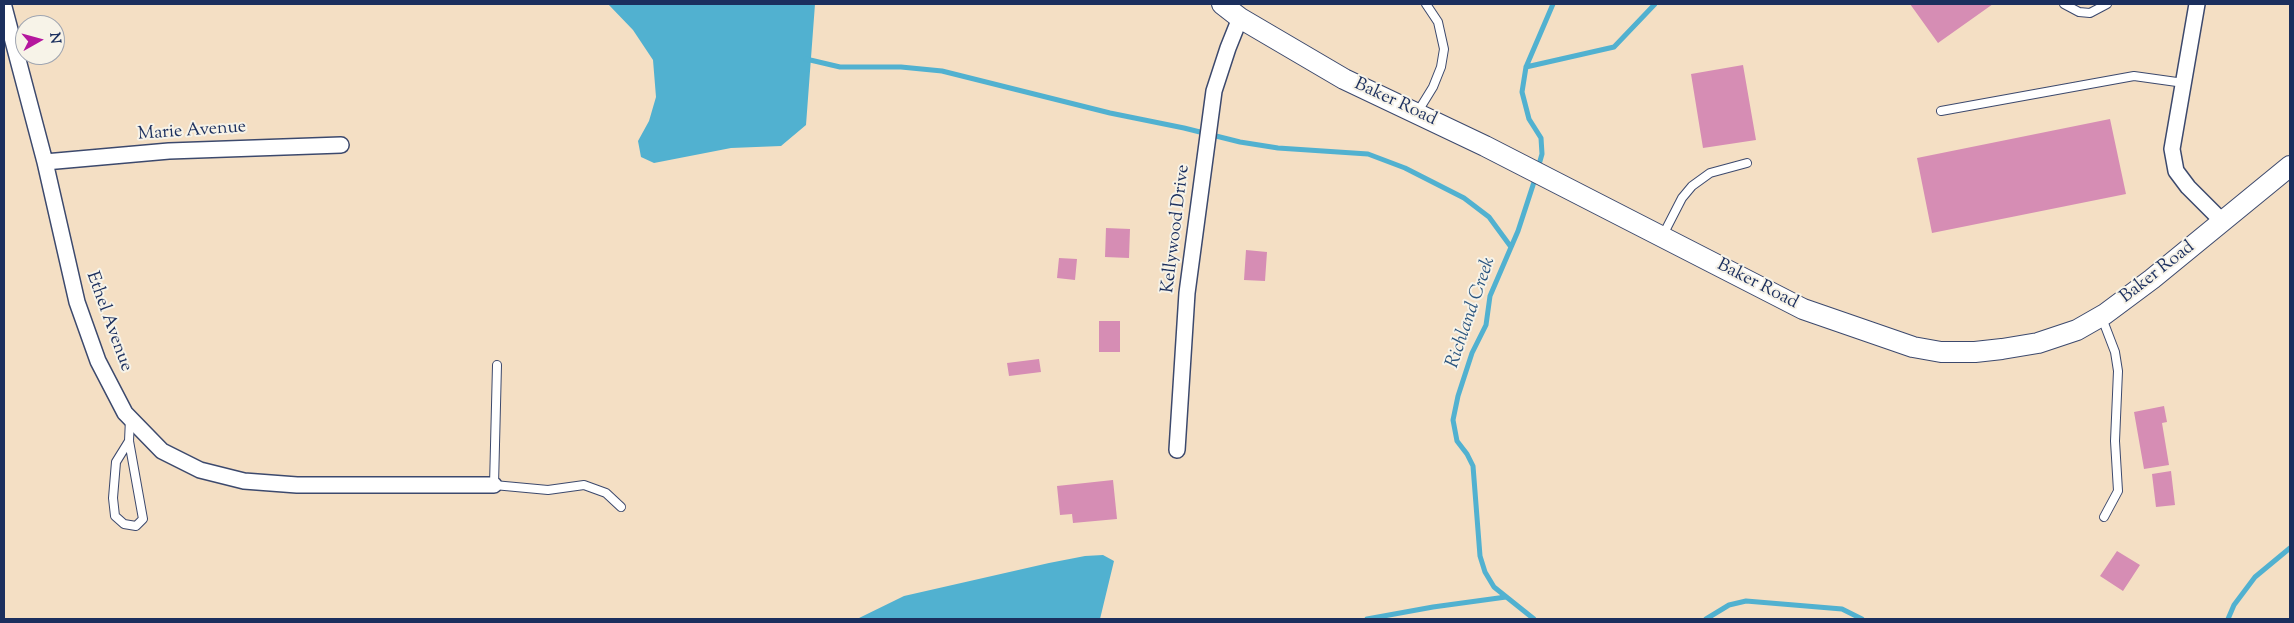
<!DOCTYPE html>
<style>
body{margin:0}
#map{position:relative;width:2294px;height:623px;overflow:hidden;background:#f4dfc4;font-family:"Sorts Mill Goudy",serif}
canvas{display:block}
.frame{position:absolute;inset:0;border:5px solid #1b2f5e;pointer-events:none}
.north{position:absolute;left:15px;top:15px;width:50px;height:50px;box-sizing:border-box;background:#f7f3e8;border:1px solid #9fa5b1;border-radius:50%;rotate:83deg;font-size:14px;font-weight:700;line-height:20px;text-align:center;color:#1b2f5e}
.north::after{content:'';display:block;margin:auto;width:18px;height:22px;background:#b5179e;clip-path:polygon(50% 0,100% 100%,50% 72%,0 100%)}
</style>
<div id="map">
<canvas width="2294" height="623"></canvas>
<div class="frame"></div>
<div class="north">N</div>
</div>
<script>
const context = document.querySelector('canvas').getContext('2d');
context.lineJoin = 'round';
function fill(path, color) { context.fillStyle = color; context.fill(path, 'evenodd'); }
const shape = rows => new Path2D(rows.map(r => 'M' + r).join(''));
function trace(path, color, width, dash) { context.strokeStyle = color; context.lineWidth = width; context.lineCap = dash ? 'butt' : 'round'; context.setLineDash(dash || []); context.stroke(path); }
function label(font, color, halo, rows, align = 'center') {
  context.font = font + ' "Sorts Mill Goudy",serif'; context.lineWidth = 4; context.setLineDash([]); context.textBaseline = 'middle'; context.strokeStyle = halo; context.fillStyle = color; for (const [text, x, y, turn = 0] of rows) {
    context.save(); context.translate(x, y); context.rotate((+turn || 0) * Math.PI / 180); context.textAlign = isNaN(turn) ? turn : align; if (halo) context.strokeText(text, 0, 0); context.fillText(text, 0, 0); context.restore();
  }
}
const water = shape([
 [608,4,815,4,806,125,781,146,731,148,654,163,641,157,638,141,649,121,656,97,653,60,633,30],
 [1103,555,1114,561,1100,619,857,619,904,596,1049,563,1085,556]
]);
const stream = shape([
 [806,59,840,67,901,67,942,71,1110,113,1184,128,1240,142,1278,148,1368,154,1405,168,1464,198,1489,217,1511,247],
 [1526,67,1614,47,1655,4],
 [1538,168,1542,154,1541,138,1529,119,1522,92,1526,67,1553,4],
 [1367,619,1433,607,1506,597],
 [1534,619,1494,587,1485,572,1480,556,1473,466,1467,454,1457,441,1453,420,1458,396,1472,353,1486,325,1490,296,1518,231,1536,176],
 [1706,619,1729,605,1746,601,1842,609,1862,619],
 [2228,619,2234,605,2255,577,2290,548]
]);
const building = shape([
 [1910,4,1993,4,1938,43],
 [1743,65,1756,140,1703,148,1691,74],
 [2110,119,2126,194,1932,233,1917,158],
 [1106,228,1130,229,1129,258,1105,257],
 [1246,250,1267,252,1265,281,1244,280],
 [1059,258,1077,259,1075,280,1057,278],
 [1099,321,1120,321,1120,352,1099,352],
 [1039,359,1041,372,1009,376,1007,363],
 [2164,406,2167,422,2162,423,2169,465,2144,469,2134,412],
 [2171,471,2175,505,2156,507,2152,474],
 [1113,480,1117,519,1073,523,1072,514,1060,515,1057,486],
 [2117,551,2140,565,2123,591,2100,576]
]);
const service = shape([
 [2064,4,2079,12,2090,13,2107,4],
 [1941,111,2134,76,2184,83],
 [1417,113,1433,87,1441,67,1444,49,1438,22,1426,4],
 [1663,235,1682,198,1692,186,1710,173,1747,163],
 [2102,318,2115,352,2118,371,2115,441,2118,491,2104,517],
 [497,365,494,485,548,490,584,485,606,493,621,507],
 [129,441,116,462,113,498,115,516,124,524,136,526,143,519,129,441,130,419]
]);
const minor = shape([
 [2197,4,2172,149,2176,171,2188,187,2223,222],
 [4,7,45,162,77,302,98,361,125,413,162,451,200,470,244,481,297,485,494,485],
 [45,162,169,151,341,145],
 [1177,450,1187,293,1214,91,1228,48,1240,18]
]);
const tertiary = shape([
 [1222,4,1240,18,1344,79,1485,146,1803,309,1913,347,1941,352,1975,352,2002,349,2038,343,2077,330,2105,314,2152,279,2290,166]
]);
const streetNames = [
 ["Baker Road",1395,103,25],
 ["Marie Avenue",192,132,-4],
 ["Kellywood Drive",1177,229,-83],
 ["Baker Road",2158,273,-38],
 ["Baker Road",1757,285,27],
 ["Ethel Avenue",108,322,70]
];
const waterNames = [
 ["Richland Creek",1472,313,-71]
];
fill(water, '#51b1d0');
trace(stream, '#51b1d0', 5);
fill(building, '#d68db4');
trace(service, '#3c496d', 10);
trace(minor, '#3c496d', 18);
trace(tertiary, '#3c496d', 22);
trace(service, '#fff', 8);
trace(minor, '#fff', 15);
trace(tertiary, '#fff', 20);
label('18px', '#1b2f5e', '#f7f3e8', streetNames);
label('italic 19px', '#2b5680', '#f7f3e8', waterNames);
</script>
